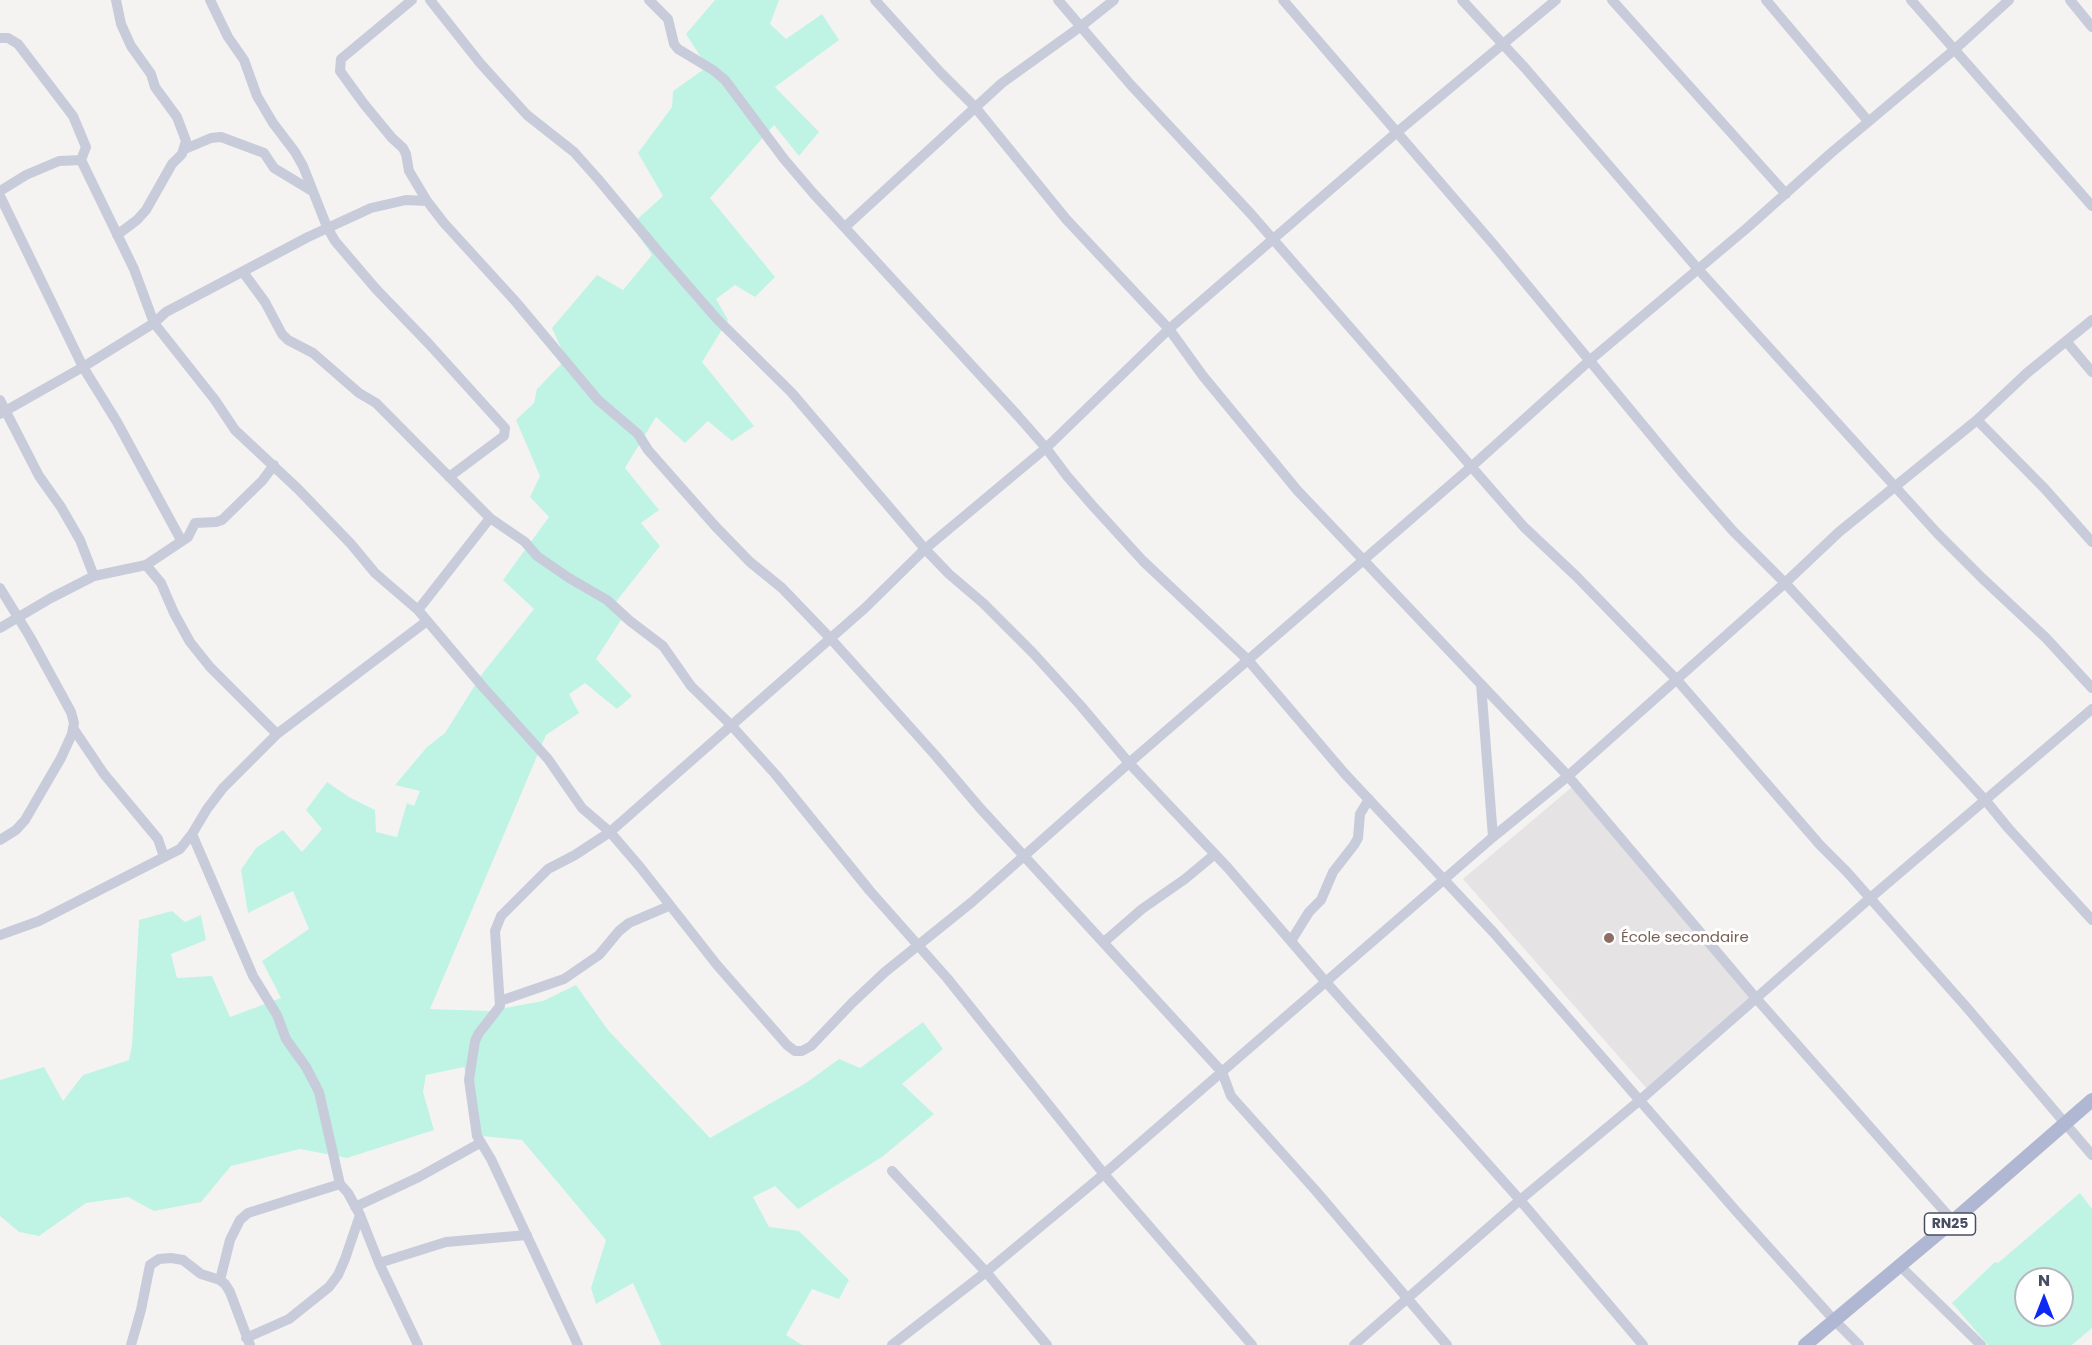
<!DOCTYPE html>
<meta charset="utf-8">
<style>
body{margin:0}
#map{position:relative;width:2092px;height:1345px;overflow:hidden;background:#f4f3f2;font-family:Poppins,sans-serif}
canvas{display:block}
.north{position:absolute;left:2014px;top:1267px;width:60px;height:60px;box-sizing:border-box;background:#fff;border:2px solid #b6b8c0;border-radius:50%;rotate:0deg;font-size:16px;font-weight:700;line-height:24px;text-align:center;color:#484e62}
.north::after{content:'';display:block;margin:auto;width:21px;height:27px;background:#0c29f5;clip-path:polygon(50% 0,100% 100%,50% 72%,0 100%)}
</style>
<div id="map">
<canvas width="2092" height="1345"></canvas>
<div class="north">N</div>
</div>
<script>
const context = document.querySelector('canvas').getContext('2d');
context.lineJoin = 'round';
function fill(path, color) { context.fillStyle = color; context.fill(path, 'evenodd'); }
const shape = rows => new Path2D(rows.map(r => 'M' + r).join(''));
function trace(path, color, width, dash) { context.strokeStyle = color; context.lineWidth = width; context.lineCap = dash ? 'butt' : 'round'; context.setLineDash(dash || []); context.stroke(path); }
function label(font, color, halo, rows, align = 'center') {
  context.font = font + ' Poppins,sans-serif'; context.lineWidth = 6; context.setLineDash([]); context.textBaseline = 'middle'; context.strokeStyle = halo; context.fillStyle = color; for (const [text, x, y, turn = 0] of rows) {
    context.save(); context.translate(x, y); context.rotate((+turn || 0) * Math.PI / 180); context.textAlign = isNaN(turn) ? turn : align; if (halo) context.strokeText(text, 0, 0); context.fillText(text, 0, 0); context.restore();
  }
}
const education = shape([
 [1572,787,1754,998,1648,1090,1463,879]
]);
const green = shape([
 [715,0,779,0,770,24,786,39,822,14,839,40,775,87,819,132,799,156,774,125,710,198,775,277,755,297,735,285,716,299,728,320,702,362,754,426,732,441,708,421,685,443,656,417,625,468,659,510,641,523,660,546,615,603,623,617,596,659,632,696,617,709,585,683,569,694,579,713,546,735,430,1009,489,1011,543,1001,576,985,608,1030,710,1138,806,1083,839,1059,860,1068,923,1022,943,1049,902,1084,934,1114,882,1157,798,1209,775,1186,753,1197,769,1227,799,1231,849,1280,839,1299,812,1289,786,1335,802,1345,661,1345,633,1283,596,1304,591,1288,606,1240,522,1140,482,1136,464,1067,426,1075,423,1092,434,1130,347,1158,300,1149,231,1166,201,1202,154,1211,128,1197,86,1203,39,1236,19,1232,0,1216,0,1080,44,1067,63,1101,83,1075,129,1060,132,1045,139,920,172,911,185,922,201,915,206,940,171,954,177,978,212,976,230,1017,281,998,262,961,309,929,293,891,248,913,241,870,256,848,283,830,302,852,322,829,306,810,327,782,349,797,375,810,376,832,397,837,407,803,414,806,420,791,395,785,427,747,445,733,482,674,534,609,503,580,549,517,530,497,540,476,516,420,534,403,537,389,566,359,552,328,597,275,623,290,652,255,631,225,663,196,638,153,672,107,673,91,707,67,686,34],
 [2080,1193,2092,1209,2092,1328,2072,1345,1988,1345,1952,1303,1995,1262,1998,1263],
 [2026,1279,2062,1279,2062,1315,2026,1315]
]);
const minor = shape([
 [116,0,121,24,131,46,151,74,155,87,177,117,186,141,182,154,172,164,146,210,137,220,117,235],
 [210,0,228,37,244,60,257,96,273,123,295,152,303,166,327,227,335,241,376,289,429,344,505,428,504,436,449,477],
 [412,0,341,59,340,71,364,104,392,138,403,148,406,154,409,171,427,201,444,223,516,302,598,400,638,434,648,450,716,527,750,562,782,588,831,639,935,755,980,808,1222,1072,1231,1096,1316,1191,1447,1345],
 [430,0,480,63,527,115,574,152,598,179,657,250,717,319,791,392,925,549,949,574,983,603,1033,653,1081,706,1129,763,1228,868,1325,981,1520,1200,1643,1345],
 [649,0,668,19,674,44,678,49,713,70,725,80,784,159,813,193,1018,416,1046,448,1067,476,1092,505,1143,561,1248,660,1345,774,1494,933,1736,1211,1834,1320,1859,1345],
 [875,0,940,72,975,107,1066,219,1169,329,1203,376,1297,490,1568,776,1755,997,1953,1221],
 [1058,0,1130,84,1251,214,1524,527,1576,576,1677,680,1820,845,1847,872,1968,1009,2092,1155],
 [1283,0,1494,245,1685,476,1733,531,1785,583,1986,801,2009,829,2092,920],
 [1462,0,1525,68,1698,269,1937,533,1982,578,2046,638,2092,688],
 [1612,0,1786,194],
 [1766,0,1868,121],
 [1911,0,2092,206],
 [2070,0,2092,27],
 [0,38,8,38,18,44,73,116,86,147,81,160],
 [185,149,211,138,221,137,264,153,274,168,312,191],
 [81,160,134,269,154,323,215,400,235,430,298,489,351,544,375,573,418,610,483,687,548,759,582,808,610,832,640,867,717,965,787,1045,795,1051,802,1051,811,1046,852,1003,885,972,972,902,1129,763,1471,467,1589,361,1747,228,1831,153,1954,50,2009,0],
 [0,191,26,175,59,161,81,160],
 [0,196,83,367,117,422,181,540],
 [845,227,1002,83,1080,27,1114,0],
 [243,272,265,302,282,334,288,340,313,353,359,393,376,403,490,518,525,542,537,556,569,578,607,600,630,621,663,646,691,686,731,725,776,775,870,891,947,978,1104,1174,1252,1345],
 [2066,341,2092,372],
 [0,400,39,476,61,507,80,540,94,576],
 [0,414,83,367,154,323,166,312,308,237,371,208,406,200,427,201],
 [1977,420,2045,489,2092,542],
 [146,565,161,583,174,613,190,642,210,667,277,734],
 [0,588,30,637,71,712,74,723,72,734,61,758,25,820,16,830,0,840],
 [418,610,490,518],
 [0,628,51,598,94,576,146,565,188,537,195,523,216,522,222,520,262,481,274,465],
 [1481,684,1493,837],
 [73,728,104,774,158,839,164,857],
 [192,834,253,976,277,1015,286,1039,306,1067,319,1092,340,1184,348,1193,360,1215,379,1263,418,1345],
 [0,935,39,921,180,849,192,834,207,809,223,788,277,734,427,621],
 [1291,941,1309,912,1321,900,1333,872,1354,845,1358,838,1360,814,1369,799],
 [1104,942,1142,909,1185,879,1215,854],
 [500,1001,564,979,599,955,619,931,629,923,669,906],
 [892,1171,986,1272,1047,1345],
 [355,1207,419,1177,480,1143],
 [379,1263,446,1242,527,1235],
 [1899,1265,1981,1345],
 [220,1280,230,1240,240,1220,248,1213,340,1184],
 [246,1338,289,1319,329,1287,338,1275,345,1259,360,1215],
 [131,1345,141,1310,150,1265,159,1259,171,1258,183,1260,201,1274,220,1280,225,1284,230,1292,250,1345],
 [578,1345,491,1159,477,1136,469,1080,475,1041,479,1033,500,1006,495,931,501,916,548,869,575,855,610,832,865,608,925,549,1046,448,1169,329,1396,133,1556,0],
 [892,1345,986,1272,1104,1174,1493,837,1568,776,1785,583,1839,532,1977,420,2027,373,2092,320],
 [1354,1345,1520,1200,1639,1101,1869,899,2092,709]
]);
const major = shape([
 [1805,1345,1953,1221,2092,1100]
]);
const markers = [
 [1609,938,6,"#8d6e63"]
];
const shields = [
 [1950,1224,51]
];
const shieldNames = [
 ["RN25",1950,1224]
];
const educationNames = [
 ["École secondaire",1621,938]
];
fill(education, '#e6e3e4');
fill(green, '#bff4e4');
trace(minor, '#c8ccda', 10);
trace(major, '#b0b7d2', 14);
for (const [x, y, r, color] of markers) { const dot = new Path2D(); dot.arc(x, y, r, 0, 2 * Math.PI); context.fillStyle = color; context.fill(dot); trace(dot, '#fff', 2); }
for (const [x, y, w] of shields) { const box = new Path2D(); box.roundRect(x - w / 2, y - 11, w, 22, 4.5); context.fillStyle = '#fff'; context.fill(box); trace(box, '#484e62', 1.5); }
label('bold 14px', '#484e62', null, shieldNames);
label('15px', '#785e54', '#fff', educationNames, 'left');
</script>
